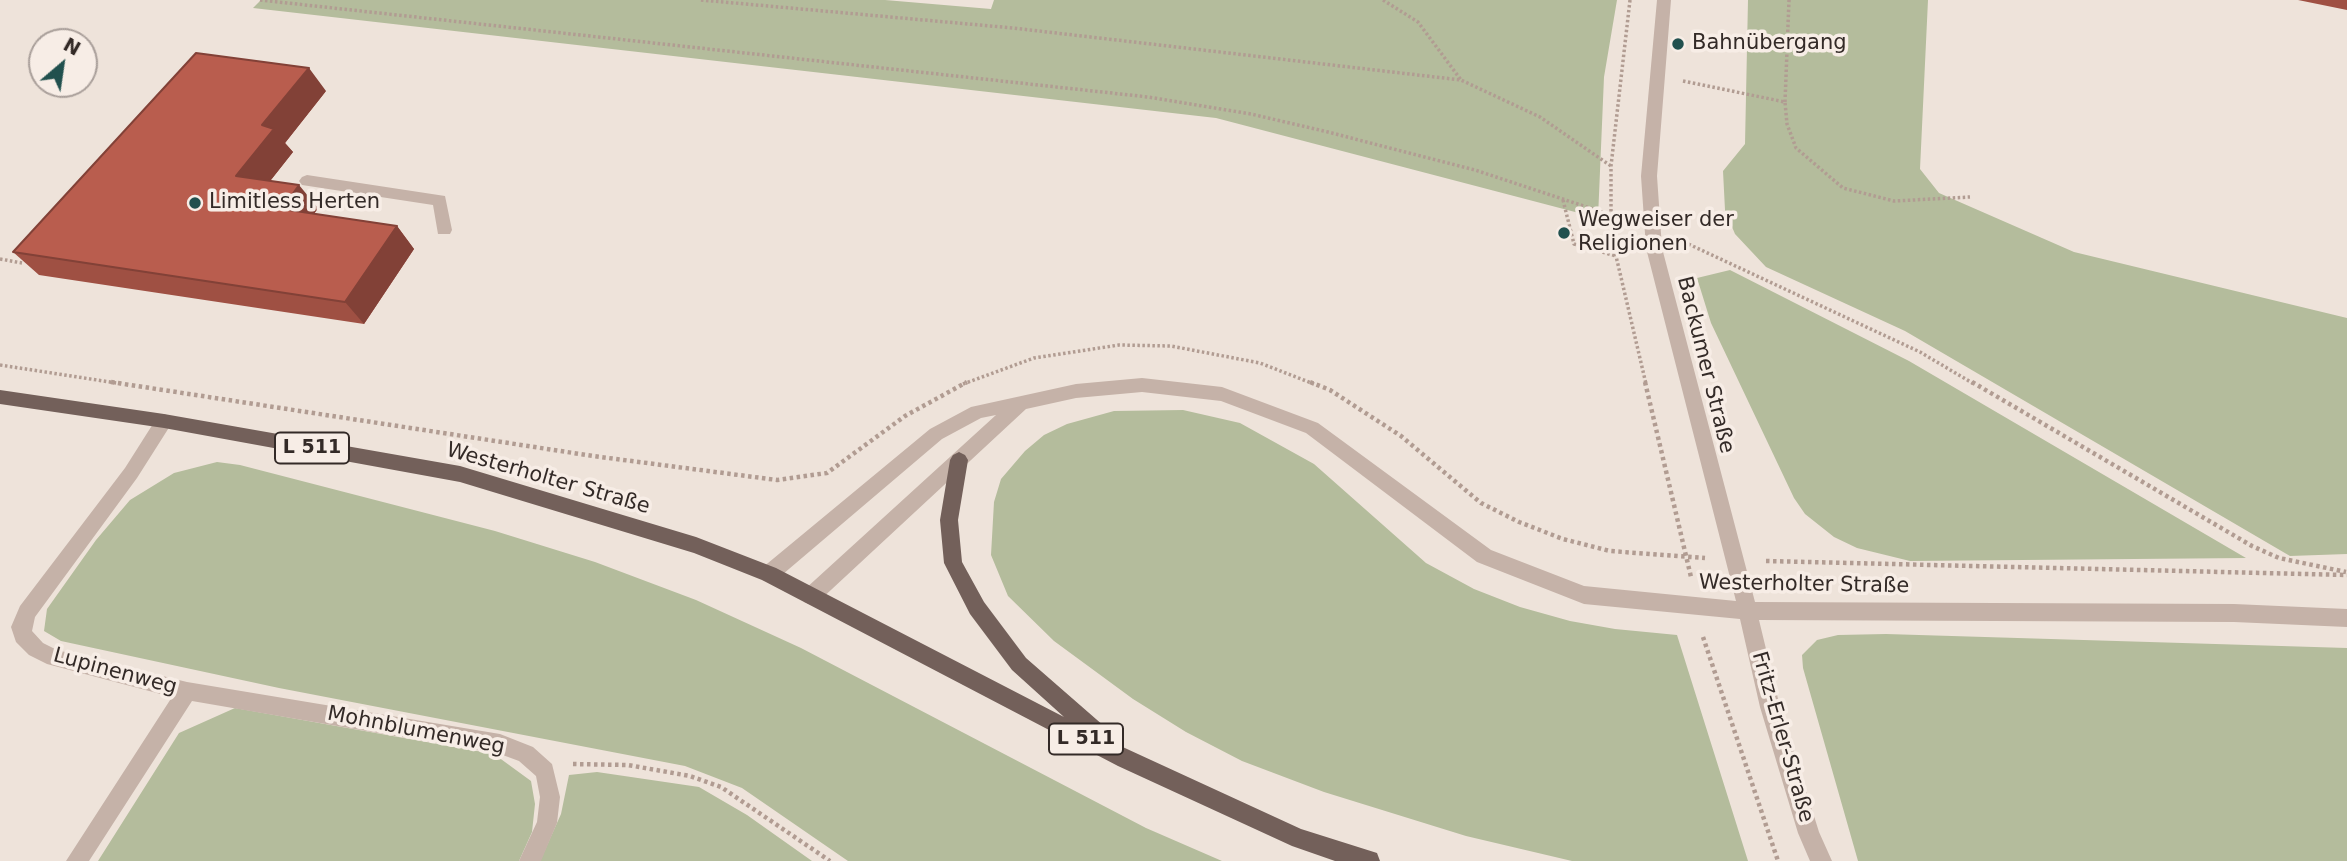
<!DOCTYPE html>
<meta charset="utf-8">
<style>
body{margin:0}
#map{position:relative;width:2347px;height:861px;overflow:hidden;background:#eee3da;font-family:"DejaVu Sans",sans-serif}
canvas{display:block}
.north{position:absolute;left:28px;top:28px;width:70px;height:70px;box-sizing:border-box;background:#f7ede6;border:2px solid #a99f9a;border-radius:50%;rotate:29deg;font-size:19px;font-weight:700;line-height:28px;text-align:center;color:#332a27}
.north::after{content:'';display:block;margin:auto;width:24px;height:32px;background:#21504e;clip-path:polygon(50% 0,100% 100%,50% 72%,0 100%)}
</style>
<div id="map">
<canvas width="2347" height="861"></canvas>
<div class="north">N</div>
</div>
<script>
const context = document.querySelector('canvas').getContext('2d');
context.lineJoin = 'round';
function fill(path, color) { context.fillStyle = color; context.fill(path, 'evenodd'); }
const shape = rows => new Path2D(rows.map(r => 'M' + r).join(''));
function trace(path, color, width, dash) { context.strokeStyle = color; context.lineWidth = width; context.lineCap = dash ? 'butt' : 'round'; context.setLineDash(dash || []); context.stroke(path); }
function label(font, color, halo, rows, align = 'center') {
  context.font = font + ' "DejaVu Sans",sans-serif'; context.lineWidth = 7; context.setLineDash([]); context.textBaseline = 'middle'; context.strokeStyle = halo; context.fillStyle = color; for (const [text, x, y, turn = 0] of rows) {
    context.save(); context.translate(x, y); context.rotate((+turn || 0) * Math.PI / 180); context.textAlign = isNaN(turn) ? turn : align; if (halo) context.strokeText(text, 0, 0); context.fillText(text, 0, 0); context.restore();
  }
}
const green = shape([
 [261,0,885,0,991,9,994,0,1617,0,1604,77,1598,218,1216,118,253,8],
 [1748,0,1928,0,1920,169,1939,193,2074,252,2347,318,2347,554,2290,556,1905,331,1766,267,1735,234,1725,210,1723,171,1745,144],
 [1730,270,1909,361,2246,558,1910,561,1857,548,1834,537,1805,514,1794,498,1711,323,1697,278],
 [1183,410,1240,423,1314,464,1426,563,1474,589,1520,607,1570,621,1615,629,1677,635,1748,861,1572,861,1466,836,1324,792,1242,761,1186,732,1133,699,1054,641,1008,596,991,555,994,502,1001,479,1025,451,1044,435,1067,424,1114,411],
 [217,462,240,465,495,531,595,562,696,600,801,648,1146,828,1222,861,848,861,742,788,685,766,279,688,61,641,44,631,47,609,96,540,130,500,174,473],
 [1886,634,2347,648,2347,861,1858,861,1803,668,1802,655,1817,640,1838,635],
 [235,708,494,754,531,781,535,804,532,832,519,861,98,861,179,733],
 [597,772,699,787,747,815,812,861,540,861,561,814,569,775]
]);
const pathFar1 = shape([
 [260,0,1148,97,1251,114,1328,132,1475,170,1623,219],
 [701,0,1013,28,1461,80,1540,117,1611,166],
 [1383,0,1418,22,1461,80],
 [1630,0,1611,166,1611,215,1616,256,1646,384],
 [1683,81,1785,102,1787,124,1796,148,1843,188,1894,201,1970,197],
 [1785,102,1789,0],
 [1563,200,1574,244,1616,256],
 [1684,242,1920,352,1974,384],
 [0,259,22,263],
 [0,365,123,384],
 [963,384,1034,358,1119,345,1171,346,1260,363,1314,384]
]);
const path = shape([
 [111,382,593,456,777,480,827,473,905,416,967,382],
 [1310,382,1330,390,1401,436,1481,503,1519,522,1563,539,1610,551,1705,558],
 [1645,382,1691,577],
 [1972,382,2252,546,2279,558,2346,572],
 [1766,561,2347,575],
 [1703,637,1778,861],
 [573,764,628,765,690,776,721,787,830,861]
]);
const minor = shape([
 [1657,0,1671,0,1657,176,1662,248,1755,602,2234,604,2347,609,2347,627,2234,622,1759,620,1780,707,1819,832,1832,861,1810,861,1798,833,1760,707,1740,619,1584,604,1477,562,1306,433,1221,401,1142,392,1076,398,1026,409,818,602,811,605,804,602,802,596,804,590,996,415,981,418,942,439,776,580,769,582,762,580,760,574,762,568,930,429,971,407,1076,384,1142,378,1222,387,1318,423,1491,550,1584,586,1736,601,1646,248,1641,176,1657,0],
 [307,175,445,196,452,230,450,234,438,234,433,205,302,185,299,181,302,177,307,175],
 [164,414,170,416,173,421,170,426,137,478,35,617,32,631,43,643,57,650,187,682,500,734,533,747,552,764,560,797,557,823,541,861,519,861,537,822,540,797,536,776,519,761,500,754,192,701,89,861,66,861,172,697,47,664,29,655,16,642,11,627,20,606,125,468,158,416,164,414]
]);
const major = shape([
 [0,390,164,414,460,466,696,537,776,568,1064,717,1012,670,970,614,944,563,940,520,950,460,953,455,959,452,965,455,968,460,958,520,962,562,984,602,1026,658,1112,733,1114,743,1301,829,1377,853,1380,861,1335,861,1292,846,1118,766,762,580,694,553,460,482,164,428,0,404,0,390]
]);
const wall = shape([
 [2298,0,2347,0,2347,10],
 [326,91,285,143,293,152,270,181,318,208,314,214,397,226,414,249,364,324,39,275,13,252]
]);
const shadedWall = shape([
 [309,68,326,91,285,143,293,152,256,199,236,176,262,125],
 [299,185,318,208,301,232,282,209],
 [397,226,414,249,364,324,345,302]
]);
const building = shape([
 [196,53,309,68,262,125,274,129,236,176,299,185,282,209,397,226,345,302,13,252,196,53]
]);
const markers = [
 [1678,44,7,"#21504e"],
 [195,203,7,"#21504e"],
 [1564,233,7,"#21504e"]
];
const shields = [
 [312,448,74],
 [1086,739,74]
];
const shieldNames = [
 ["L 511",312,448],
 ["L 511",1086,739]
];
const poiNames = [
 ["Bahnübergang",1692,44],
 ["Limitless Herten",209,203],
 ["Wegweiser der",1578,221],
 ["Religionen",1578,245]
];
const streetNames = [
 ["Backumer Straße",1705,365,76],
 ["Westerholter Straße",548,479,16],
 ["Westerholter Straße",1804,585,1],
 ["Lupinenweg",115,672,15],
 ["Mohnblumenweg",416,731,11],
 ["Fritz-Erler-Straße",1782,737,74]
];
fill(green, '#b4bc9c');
trace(pathFar1, '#b19c92', 3.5, [2.5, 2.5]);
trace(path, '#b19c92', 4.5, [3.5, 3.5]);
fill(minor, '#c5b2a8');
fill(major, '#73605a');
fill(wall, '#9f5043');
fill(shadedWall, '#824137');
fill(building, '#b95d4e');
trace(building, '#824137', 2);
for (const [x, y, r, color] of markers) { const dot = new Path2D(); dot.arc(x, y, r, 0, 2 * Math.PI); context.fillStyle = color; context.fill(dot); trace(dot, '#f7ede6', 2.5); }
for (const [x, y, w] of shields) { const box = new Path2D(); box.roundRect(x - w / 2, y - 15.5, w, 31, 5); context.fillStyle = '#f7ede6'; context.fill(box); trace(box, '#332a27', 2); }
label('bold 19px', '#332a27', null, shieldNames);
label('21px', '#332a27', '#f7ede6', poiNames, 'left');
label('21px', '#332a27', '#f7ede6', streetNames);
</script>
